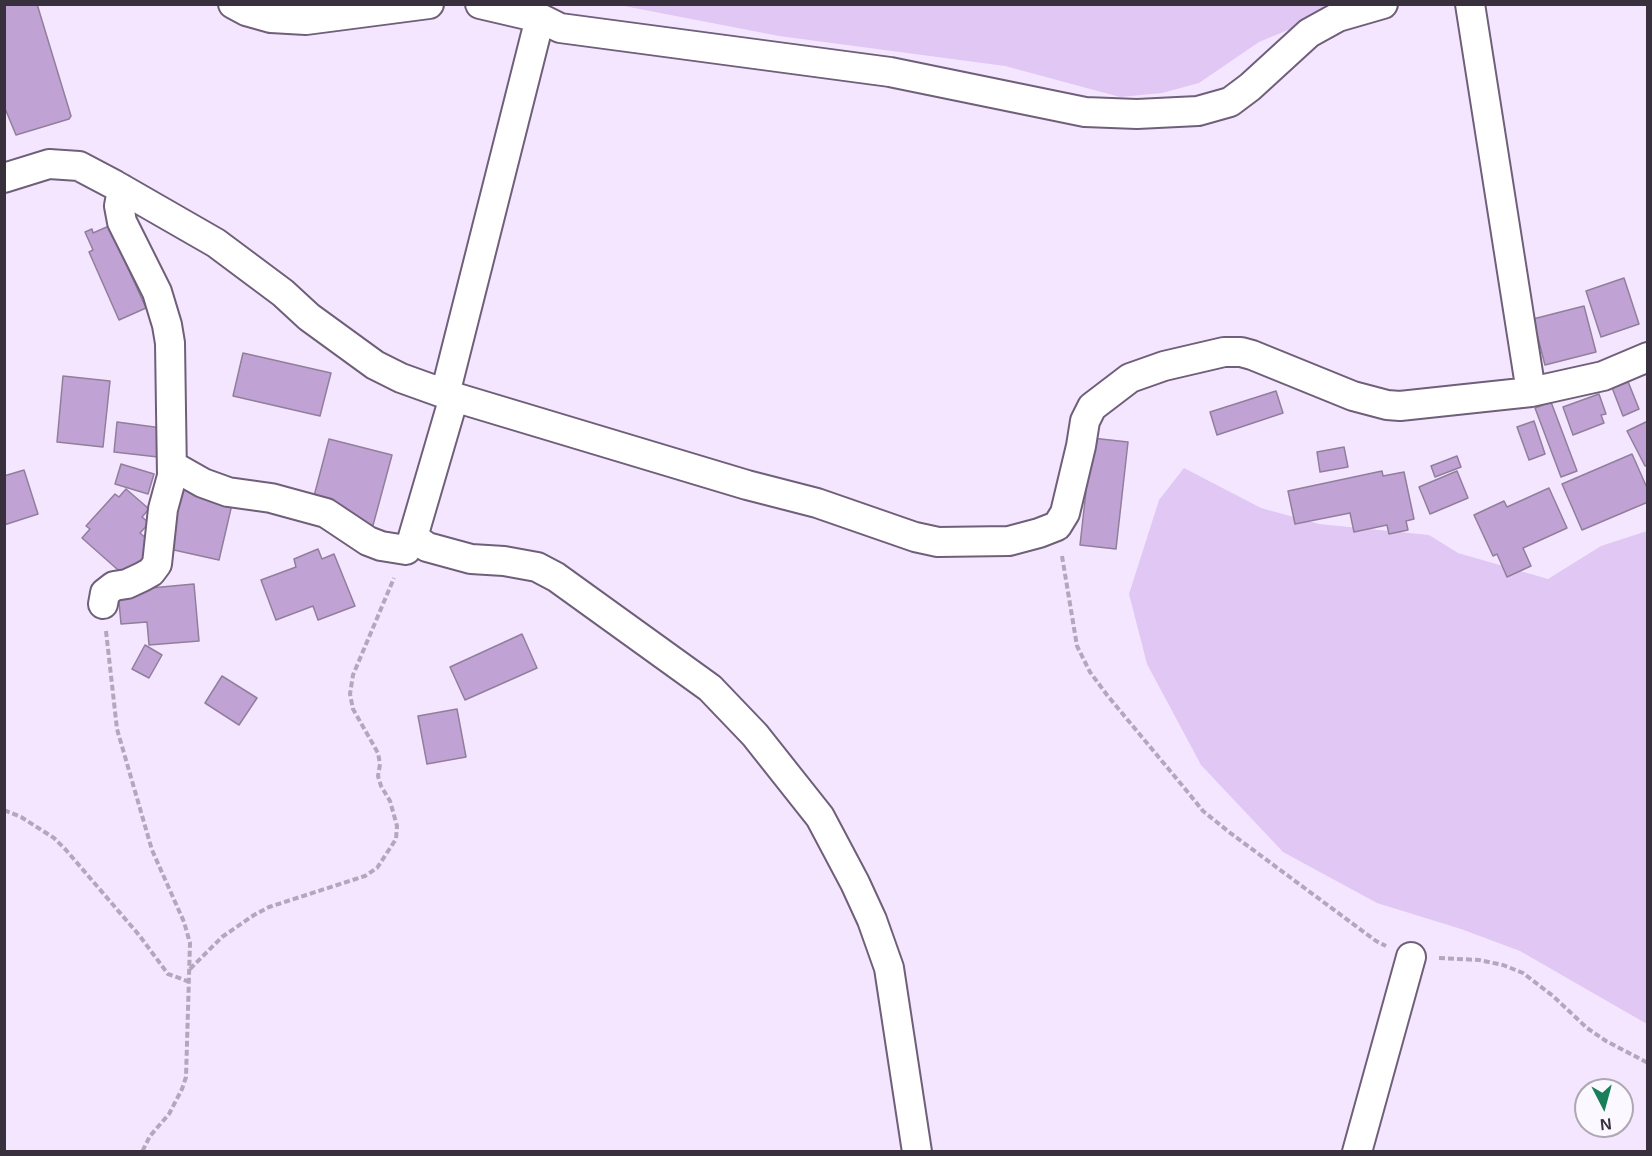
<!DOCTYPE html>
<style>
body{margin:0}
#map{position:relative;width:1652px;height:1156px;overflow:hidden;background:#f5e6ff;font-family:Helvetica,sans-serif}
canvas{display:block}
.frame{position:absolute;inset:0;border:6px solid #38313d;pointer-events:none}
.north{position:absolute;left:1574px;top:1078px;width:60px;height:60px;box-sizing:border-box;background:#fcf8ff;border:2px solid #aea8b1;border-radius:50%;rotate:174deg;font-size:16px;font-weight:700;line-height:24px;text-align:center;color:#38313d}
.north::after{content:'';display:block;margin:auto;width:21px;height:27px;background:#197f58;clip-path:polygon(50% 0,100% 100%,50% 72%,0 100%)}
</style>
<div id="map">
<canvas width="1652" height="1156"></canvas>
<div class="frame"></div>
<div class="north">N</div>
</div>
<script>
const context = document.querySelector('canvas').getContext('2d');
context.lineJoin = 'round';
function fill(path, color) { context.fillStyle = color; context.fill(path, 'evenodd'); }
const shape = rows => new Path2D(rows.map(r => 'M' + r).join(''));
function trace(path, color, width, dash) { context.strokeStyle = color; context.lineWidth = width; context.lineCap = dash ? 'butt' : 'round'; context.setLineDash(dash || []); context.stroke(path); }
const green = shape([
 [619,5,1371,5,1329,13,1259,42,1199,83,1162,93,1120,97,1005,66,779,36],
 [1184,468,1261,508,1319,524,1429,535,1458,553,1548,579,1601,546,1647,531,1647,1024,1520,951,1461,929,1377,903,1283,852,1201,765,1147,664,1129,594,1159,500]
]);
const building = shape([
 [4,4,37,4,71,116,69,119,16,135,4,106,4,4],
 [109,226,146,308,119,320,89,252,93,250,85,232,92,229,93,233,109,226],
 [1624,278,1639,324,1601,337,1586,291,1624,278],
 [1584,306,1596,352,1545,365,1533,319,1584,306],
 [243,353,331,373,320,416,233,396,243,353],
 [63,376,110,381,103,447,57,442,63,376],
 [1627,379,1639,409,1623,416,1611,385,1627,379],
 [1276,391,1283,413,1217,435,1210,412,1276,391],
 [1599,394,1606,414,1601,415,1604,423,1573,435,1563,407,1599,394],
 [1551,402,1577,471,1561,477,1535,408,1551,402],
 [1534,421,1545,454,1529,460,1517,427,1534,421],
 [1648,421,1648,465,1645,466,1627,431,1648,421],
 [117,422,162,428,158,457,114,452,117,422],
 [1092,438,1128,442,1116,549,1080,545,1092,438],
 [329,439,392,455,372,529,313,500,329,439],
 [1344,447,1348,467,1320,472,1317,452,1344,447],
 [1632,454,1648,490,1648,502,1582,530,1562,484,1632,454],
 [1457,456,1461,467,1435,477,1431,466,1457,456],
 [121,464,154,474,148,494,115,484,121,464],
 [24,470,38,514,4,525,4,476,24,470],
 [1382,471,1383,476,1404,472,1414,519,1406,521,1408,530,1389,534,1387,525,1354,532,1350,513,1295,524,1288,491,1382,471],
 [1457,471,1468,498,1430,514,1419,487,1457,471],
 [180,487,233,500,219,560,165,548,180,487],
 [1549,488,1567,528,1523,548,1531,566,1507,577,1497,554,1493,556,1474,515,1504,501,1507,507,1549,488],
 [126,489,149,509,142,517,149,523,140,533,154,545,126,577,82,538,90,529,86,526,115,494,119,497,126,489],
 [318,549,322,559,334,554,355,606,318,620,313,606,276,620,261,580,296,567,294,559,318,549],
 [194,584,199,641,149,645,147,622,121,624,118,591,194,584],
 [522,634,537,668,465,700,450,667,522,634],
 [145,645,162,655,149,678,132,669,145,645],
 [222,676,257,698,239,725,205,703,222,676],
 [457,709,466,757,427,764,418,716,457,709]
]);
const path = shape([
 [1062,556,1077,646,1090,672,1107,695,1186,790,1203,811,1229,832,1376,941,1386,946],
 [106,631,117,729,152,850,184,922,190,943,186,1077,182,1089,169,1114,150,1136,142,1152],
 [4,810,21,817,54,838,66,850,139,935,168,974,190,982],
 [1439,958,1479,960,1503,965,1523,973,1553,996,1587,1028,1606,1041,1648,1063],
 [190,969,222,937,254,915,269,907,365,876,377,868,396,839,397,826,390,801,381,786,378,776,380,764,378,753,353,709,350,694,353,675,394,578]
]);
const street = shape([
 [233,4,246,11,271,18,306,20,429,4],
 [480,4,540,18,560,28,890,72,1085,112,1137,114,1198,111,1230,102,1250,87,1309,33,1338,17,1383,4],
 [1470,4,1531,392],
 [4,178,49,164,79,166,115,185,216,243,283,293,309,317,375,365,401,378,454,397,747,485,817,503,915,537,938,542,1009,541,1039,533,1057,526,1065,513,1081,446,1085,421,1092,407,1130,378,1164,366,1224,352,1241,352,1252,355,1353,396,1387,405,1400,406,1531,392,1603,376,1648,357],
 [445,394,540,18],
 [454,397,413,537,427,547,471,559,504,561,537,567,556,577,710,688,755,735,820,817,855,883,872,920,889,968,917,1152],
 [173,466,203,483,228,492,271,498,326,513,368,541,381,546,406,550],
 [103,604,105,593,114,586,127,584,142,577,151,572,157,564,163,509,172,476,170,343,167,325,157,292,122,222,119,206,122,189],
 [1357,1152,1411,957]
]);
fill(green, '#e1c7f3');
fill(building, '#c1a2d5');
trace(building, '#907f9b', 1.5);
trace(street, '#6f5f79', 32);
trace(path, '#b3a7bb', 4, [6, 3]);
trace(street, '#fff', 28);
</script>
